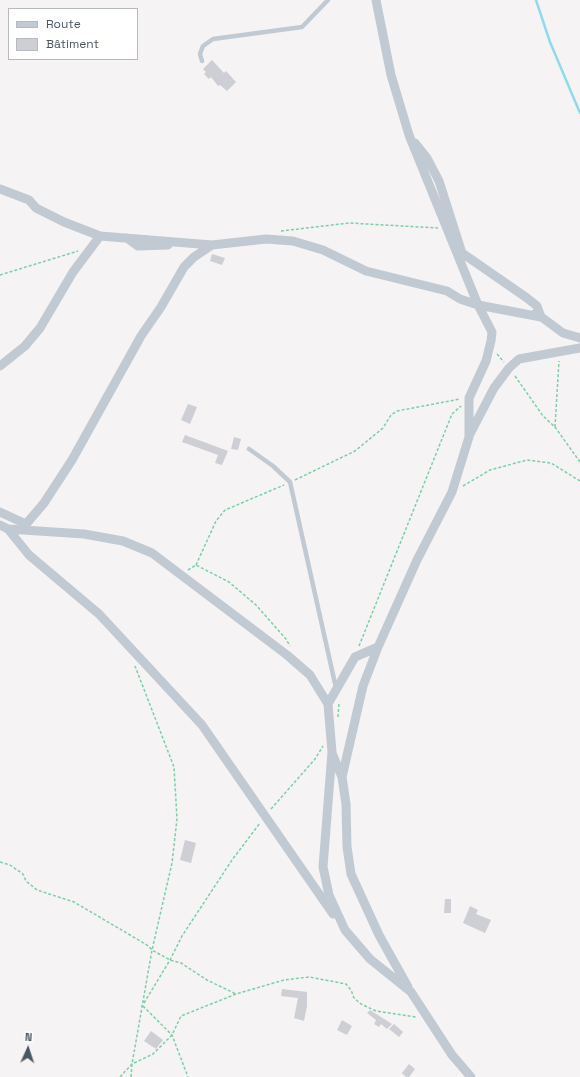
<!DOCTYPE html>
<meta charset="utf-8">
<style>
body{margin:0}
#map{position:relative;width:580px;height:1077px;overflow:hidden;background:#f5f3f3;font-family:"Space Grotesk",sans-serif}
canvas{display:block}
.legend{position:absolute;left:8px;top:8px;width:130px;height:52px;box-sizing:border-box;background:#fff;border:1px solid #b7bbc0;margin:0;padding:5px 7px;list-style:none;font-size:12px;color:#4a5661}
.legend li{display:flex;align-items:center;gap:8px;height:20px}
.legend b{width:20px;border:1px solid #b7bbc0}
.north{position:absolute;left:8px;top:1029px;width:40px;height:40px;-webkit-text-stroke:3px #fff;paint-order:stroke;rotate:3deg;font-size:11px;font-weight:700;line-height:16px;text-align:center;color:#4a5661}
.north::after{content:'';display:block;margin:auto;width:14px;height:18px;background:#4a5661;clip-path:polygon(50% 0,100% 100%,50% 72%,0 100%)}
</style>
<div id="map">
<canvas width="580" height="1077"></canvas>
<ul class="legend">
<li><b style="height:5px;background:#c1cad2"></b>Route</li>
<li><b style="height:11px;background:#cdcfd5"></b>Bâtiment</li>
</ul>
<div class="north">N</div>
</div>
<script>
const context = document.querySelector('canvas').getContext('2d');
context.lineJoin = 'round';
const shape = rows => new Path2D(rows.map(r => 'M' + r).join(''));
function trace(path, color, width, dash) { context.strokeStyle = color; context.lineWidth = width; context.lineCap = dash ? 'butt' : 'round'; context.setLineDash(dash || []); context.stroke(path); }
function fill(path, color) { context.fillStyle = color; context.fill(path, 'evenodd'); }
const stream = shape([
 [536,0,550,42,580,113]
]);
const building = shape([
 [212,60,224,73,226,71,236,82,227,91,220,85,218,86,211,77,209,79,204,74,206,72,203,69],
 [212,254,225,258,222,265,210,261],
 [188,404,197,407,190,424,181,420],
 [185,435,228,451,222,465,215,463,218,455,182,442],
 [234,437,241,439,238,450,231,449],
 [185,840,196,843,191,863,180,860],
 [445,899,451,899,451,913,444,913],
 [470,906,478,910,476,914,491,920,485,933,463,923],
 [282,989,307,992,307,1006,304,1021,294,1018,298,998,281,996],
 [370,1010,392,1024,387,1029,381,1024,379,1027,374,1024,376,1020,367,1013],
 [342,1020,352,1026,347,1035,337,1030],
 [394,1024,403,1032,399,1037,389,1029],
 [151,1031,163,1040,156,1049,144,1041],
 [409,1064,415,1069,409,1077,406,1077,402,1073]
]);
const path = shape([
 [281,231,349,223,438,228],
 [0,275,78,251],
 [497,354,504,362],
 [515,376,543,416,555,427,580,462],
 [555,427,559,361],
 [295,480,355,451,383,428,391,415,397,411,460,399],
 [463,486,490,470,527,460,551,463,580,481],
 [196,565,216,521,225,510,284,485],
 [188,570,196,565,229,582,256,605,286,639,290,646],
 [359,646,452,414,461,406],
 [338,717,339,703],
 [271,809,315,759,323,746],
 [0,862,10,865,23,874,26,881,37,890,74,902,147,945,152,950,170,960,181,963,207,980,236,994],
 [144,1003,170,960,182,936,232,860,260,823],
 [143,1006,172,1035,188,1077],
 [120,1077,132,1064,153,1054,172,1035,181,1016,236,994,284,980,309,977,346,984,351,990,354,998,361,1004,376,1011,416,1017],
 [131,1077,132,1064,152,950,172,863,177,819,174,767,135,666]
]);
const lane = shape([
 [202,61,200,54,203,46,213,39,302,27,328,0],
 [249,449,273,466,290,482,336,688]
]);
const street = shape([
 [415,143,427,158,439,181,462,253,527,298,537,306,541,317],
 [0,189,29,200,36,208,64,222,100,236,212,245,266,239,293,241,323,250,366,271,447,291,460,299,478,305,541,317],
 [127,238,138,246,168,245],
 [536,313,563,333,580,338],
 [0,366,25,346,40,328,73,272,100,236],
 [470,434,494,388,509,368,519,359,580,348],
 [0,512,26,524],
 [0,525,8,529,84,534,123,541,152,553,287,655,310,675,328,704,332,752,323,867,329,895,345,930,370,959,411,992,452,1055,471,1077],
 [8,529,29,555,99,614,202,725,333,914],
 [21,530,44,503,72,460,141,336,161,307,184,267,194,257,212,245],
 [328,704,355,657,378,647,417,560,452,492,469,437,469,398,486,361,491,341,492,332,478,305,409,135,391,75,376,0],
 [332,753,342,777,346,804,347,847,351,874,379,935,408,987],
 [342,777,363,686,378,647]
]);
trace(stream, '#90daee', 2.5);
fill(building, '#cdcfd5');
trace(path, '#7ad0a6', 1.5, [3, 2]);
trace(lane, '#c1cad2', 4.5);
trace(street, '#c1cad2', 9);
</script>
